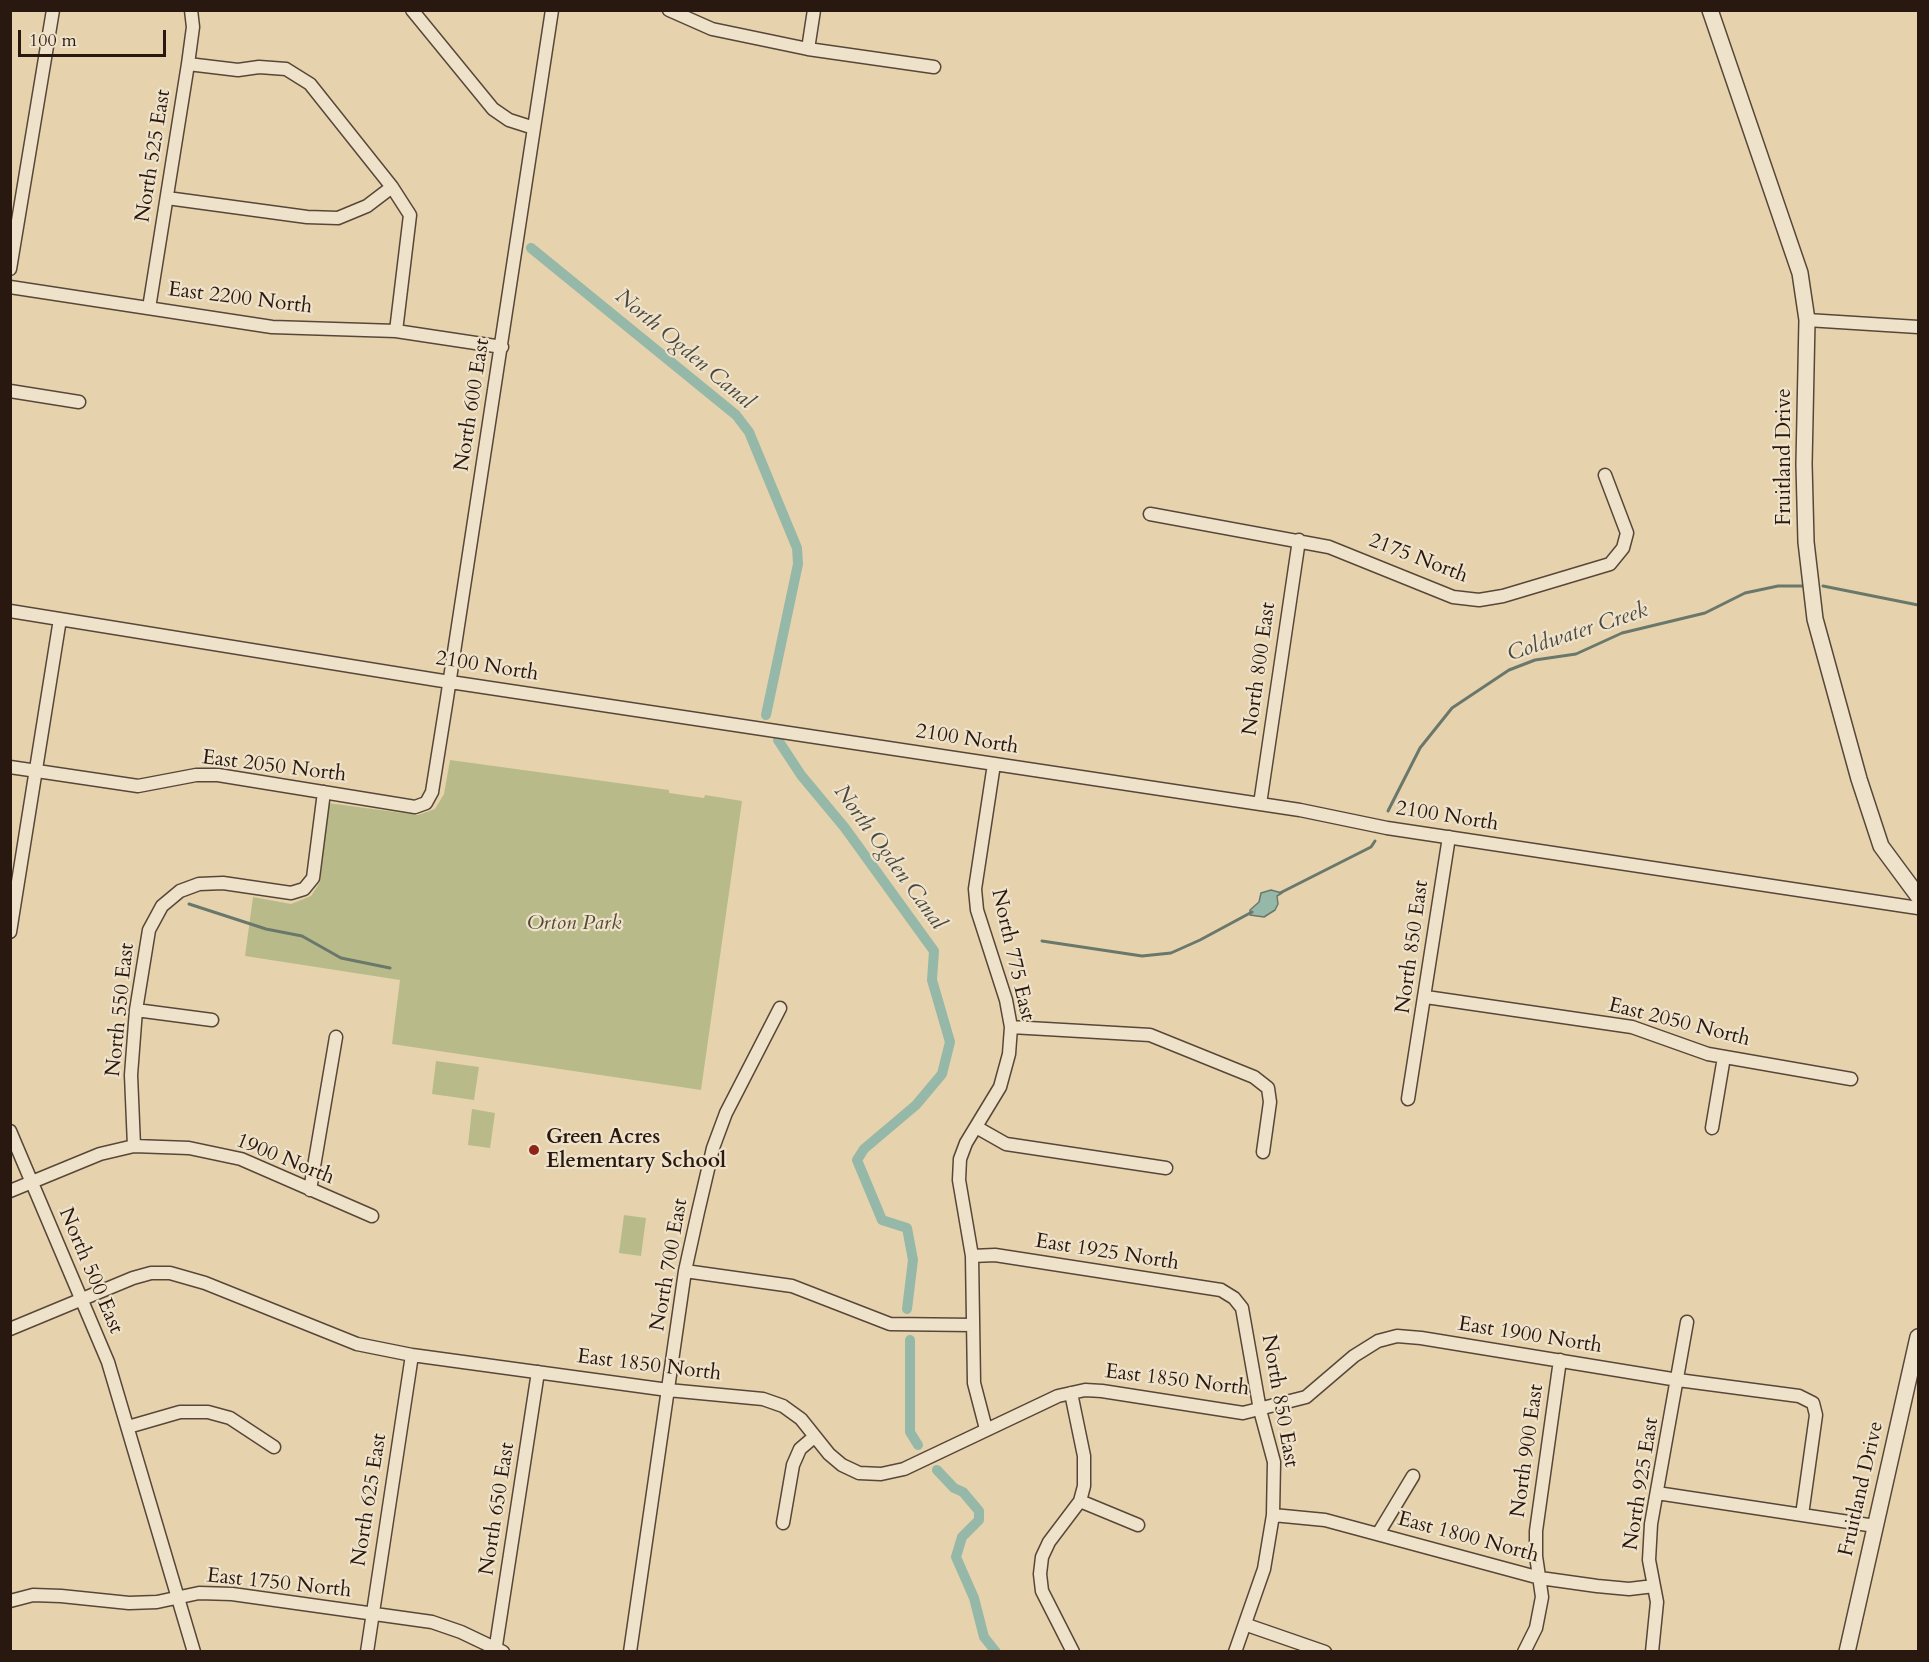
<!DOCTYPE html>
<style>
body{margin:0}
#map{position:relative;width:1929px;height:1662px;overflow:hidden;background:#e6d3ae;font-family:Cardo,serif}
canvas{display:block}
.frame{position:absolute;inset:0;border:12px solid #291810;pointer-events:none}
.scale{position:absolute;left:18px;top:30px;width:148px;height:27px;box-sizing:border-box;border:3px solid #291810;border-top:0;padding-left:8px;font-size:18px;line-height:21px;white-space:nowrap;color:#291810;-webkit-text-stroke:4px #efe2ca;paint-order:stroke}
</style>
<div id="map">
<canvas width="1929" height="1662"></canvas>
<div class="frame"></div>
<div class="scale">100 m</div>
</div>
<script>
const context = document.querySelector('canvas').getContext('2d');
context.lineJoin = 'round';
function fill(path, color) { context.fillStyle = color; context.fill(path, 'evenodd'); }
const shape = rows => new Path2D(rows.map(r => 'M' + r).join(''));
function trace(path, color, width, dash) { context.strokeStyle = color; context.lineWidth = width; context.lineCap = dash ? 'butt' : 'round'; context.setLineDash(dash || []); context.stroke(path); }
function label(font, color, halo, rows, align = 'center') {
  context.font = font + ' Cardo,serif'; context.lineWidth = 4.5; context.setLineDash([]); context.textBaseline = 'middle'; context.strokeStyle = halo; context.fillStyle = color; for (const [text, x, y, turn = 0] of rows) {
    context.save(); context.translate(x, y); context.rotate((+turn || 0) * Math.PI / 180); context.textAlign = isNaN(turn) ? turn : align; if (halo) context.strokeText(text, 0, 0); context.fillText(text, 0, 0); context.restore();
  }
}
const green = shape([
 [450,760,669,790,669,793,704,798,705,795,742,801,701,1090,392,1044,400,980,245,956,253,897,291,904,311,896,320,882,328,803,418,815,435,809,444,794],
 [436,1061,479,1067,474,1100,432,1094],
 [472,1109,495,1113,490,1148,468,1145],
 [624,1215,646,1218,641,1256,619,1253]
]);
const water = shape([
 [1271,890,1282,893,1277,896,1278,904,1275,910,1264,917,1250,915,1250,910,1259,902,1261,893,1271,890]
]);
const stream = shape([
 [1823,586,1918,605],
 [1388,811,1420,748,1452,708,1509,670,1535,660,1576,654,1622,633,1705,613,1745,593,1778,586,1803,586],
 [1280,893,1371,847,1375,841],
 [189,904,266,929,302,936,341,958,390,968],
 [1042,941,1142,956,1171,953,1200,940,1252,912]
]);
const canal = shape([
 [531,248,736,415,749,432,797,548,798,564,766,715],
 [778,740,801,775,845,828,934,951,932,980,950,1042,942,1074,916,1105,864,1149,857,1160,882,1220,907,1228,913,1260,907,1309],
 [910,1340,910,1432,918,1445],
 [937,1470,954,1488,963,1492,979,1511,979,1520,962,1537,956,1557,974,1598,984,1637,996,1652]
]);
const minor = shape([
 [412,10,493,109,509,120,534,128],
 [669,10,712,29,808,49,934,67],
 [808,49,814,10],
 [188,64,238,70,259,67,286,69,310,84,392,187,410,215,396,331],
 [167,198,307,217,338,218,367,206,392,187],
 [10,269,53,10],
 [10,287,272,327,396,331,502,347],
 [149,308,188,64,193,27,191,10],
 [1807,320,1918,327],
 [10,391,79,402],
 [1150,514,1329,547,1453,597,1479,600,1503,596,1610,564,1623,548,1627,533,1605,475],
 [10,611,437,680,1300,810,1387,828,1918,908],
 [10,767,138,786,196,775,218,775,415,807,426,803,432,792,447,698,552,10],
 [1260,804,1299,540],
 [10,932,60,619],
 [1426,997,1632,1027,1708,1054,1851,1079],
 [136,1010,212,1020],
 [1011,1027,1150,1035,1254,1077,1268,1088,1270,1102,1263,1152],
 [1408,1099,1449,837],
 [976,1127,1006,1144,1166,1168],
 [1712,1128,1724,1057],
 [10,1131,108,1362,194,1652],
 [134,1146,131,1075,136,1010,149,930,162,906,180,891,199,884,223,883,291,893,304,889,313,878,324,792],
 [310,1190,336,1037],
 [10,1191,100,1154,134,1146,189,1148,241,1159,372,1216],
 [972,1256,995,1255,1221,1290,1234,1298,1242,1308,1260,1410,1274,1462,1273,1515,1264,1569,1235,1652],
 [685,1271,792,1286,890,1324,973,1325],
 [10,1329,133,1278,151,1273,170,1273,205,1283,357,1344,412,1355,668,1390,763,1399,783,1406,801,1419,829,1454,842,1465,859,1473,881,1474,904,1469,1058,1396,1085,1390,1102,1391,1243,1413,1306,1397,1354,1356,1378,1341,1397,1336,1421,1338,1678,1380,1799,1396,1813,1403,1816,1415,1802,1515],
 [1071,1393,1084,1456,1084,1486,1080,1501,1049,1542,1042,1557,1040,1574,1042,1591,1073,1652],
 [128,1427,180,1412,208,1412,230,1418,274,1447],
 [986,1429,974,1383,972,1256,959,1180,960,1159,966,1143,1000,1087,1009,1054,1011,1027,1006,1000,977,910,975,889,994,764],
 [1657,1493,1875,1526],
 [1080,1501,1138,1525],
 [1273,1515,1325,1520,1540,1578,1597,1586,1629,1589,1654,1586],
 [783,1523,793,1465,800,1449,814,1437],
 [1378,1534,1413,1476],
 [10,1601,33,1595,61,1596,129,1603,157,1602,199,1593,232,1594,432,1622,461,1632,503,1652],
 [1247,1625,1325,1652],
 [367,1652,412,1355],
 [495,1652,538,1372],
 [630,1652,685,1271,698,1212,713,1148,726,1113,780,1008],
 [1524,1652,1536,1628,1542,1597,1536,1556,1536,1531,1560,1360],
 [1652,1652,1657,1602,1649,1560,1651,1524,1687,1322]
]);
const tertiary = shape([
 [1710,10,1800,273,1807,320,1804,464,1806,542,1815,619,1859,779,1881,846,1918,896],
 [1847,1652,1918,1337]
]);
const markers = [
 [534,1150,6,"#8f2418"]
];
const streetNames = [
 ["North 525 East",154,156,-81],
 ["East 2200 North",240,299,7],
 ["North 600 East",473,405,-81],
 ["Fruitland Drive",1785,457,-90],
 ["2175 North",1418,559,21],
 ["2100 North",487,667,9],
 ["North 800 East",1260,669,-82],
 ["2100 North",967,740,9],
 ["East 2050 North",274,767,7],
 ["2100 North",1447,817,9],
 ["North 850 East",1413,947,-82],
 ["North 775 East",1012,955,77],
 ["North 550 East",121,1010,-84],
 ["East 2050 North",1679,1023,14],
 ["1900 North",285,1160,22],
 ["East 1925 North",1107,1253,9],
 ["North 700 East",670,1265,-80],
 ["North 500 East",90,1271,67],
 ["East 1900 North",1530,1336,9],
 ["East 1850 North",649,1366,7],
 ["East 1850 North",1177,1381,7],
 ["North 850 East",1279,1401,80],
 ["North 900 East",1528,1451,-82],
 ["North 925 East",1642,1484,-81],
 ["Fruitland Drive",1862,1489,-77],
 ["North 625 East",370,1500,-81],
 ["North 650 East",498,1509,-81],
 ["East 1800 North",1468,1538,15],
 ["East 1750 North",279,1584,6]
];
const parkNames = [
 ["Orton Park",574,924]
];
const poiNames = [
 ["Green Acres",546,1138],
 ["Elementary School",546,1162]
];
const waterNames = [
 ["North Ogden Canal",684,350,40],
 ["Coldwater Creek",1578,633,-18],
 ["North Ogden Canal",889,858,54]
];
fill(green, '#b8bb89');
fill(water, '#96b8a9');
trace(water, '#6a786c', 1.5);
trace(stream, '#6a786c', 3);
trace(canal, '#96b8a9', 10);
trace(minor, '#584738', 15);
trace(tertiary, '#584738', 18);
trace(minor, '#efe2ca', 12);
trace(tertiary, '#efe2ca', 15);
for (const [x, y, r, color] of markers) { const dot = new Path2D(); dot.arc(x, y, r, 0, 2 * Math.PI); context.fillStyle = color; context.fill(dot); trace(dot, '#efe2ca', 2); }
label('21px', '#291810', '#efe2ca', streetNames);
label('italic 21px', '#544934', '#efe2ca', parkNames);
label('bold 21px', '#291810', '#efe2ca', poiNames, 'left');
label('italic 22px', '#4a483e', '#efe2ca', waterNames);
</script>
